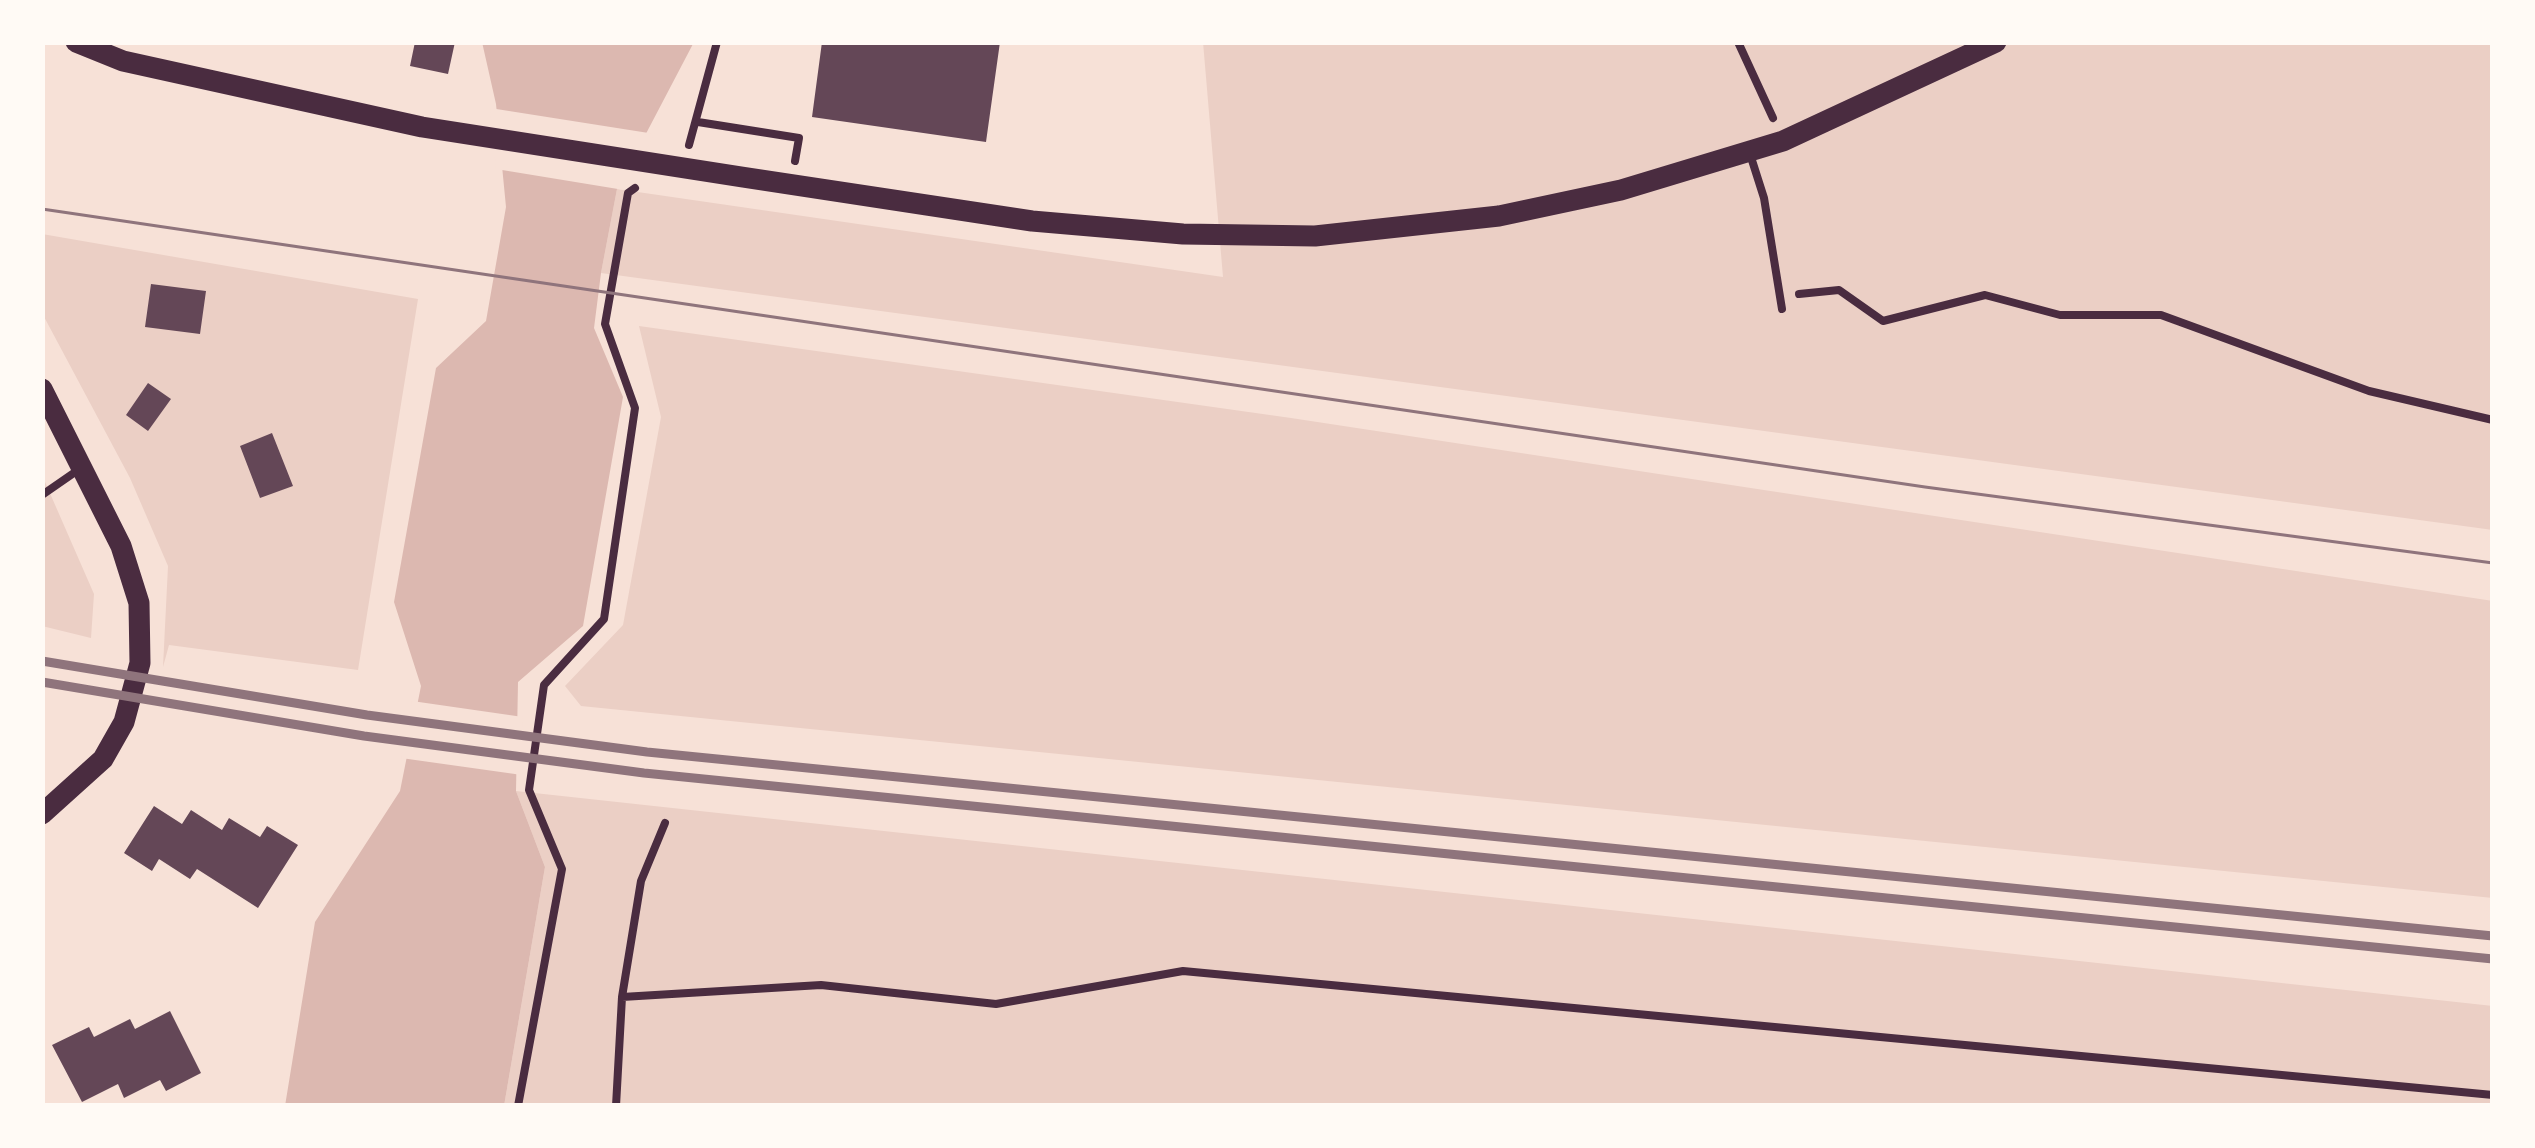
<!DOCTYPE html>
<style>
body{margin:0}
#map{position:relative;width:2535px;height:1148px;overflow:hidden;background:#f7e1d7;font-family:Roboto,sans-serif}
canvas{display:block}
.frame{position:absolute;inset:0;border:45px solid #fffaf5;pointer-events:none}
</style>
<div id="map">
<canvas width="2535" height="1148"></canvas>
<div class="frame"></div>
</div>
<script>
const context = document.querySelector('canvas').getContext('2d');
context.lineJoin = 'round';
function fill(path, color) { context.fillStyle = color; context.fill(path, 'evenodd'); }
const shape = rows => new Path2D(rows.map(r => 'M' + r).join(''));
function trace(path, color, width, dash) { context.strokeStyle = color; context.lineWidth = width; context.lineCap = dash ? 'butt' : 'round'; context.setLineDash(dash || []); context.stroke(path); }
const green = shape([
 [1203,42,2493,42,2493,530,601,273,617,189,1223,277],
 [42,234,418,299,358,670,169,645,163,667,168,566,130,478,42,313],
 [639,326,1291,418,2493,601,2493,898,581,706,565,686,623,625,661,417],
 [42,475,94,594,91,638,42,626],
 [516,791,2493,1006,2493,1106,504,1106,545,867]
]);
const water = shape([
 [482,42,694,42,617,189,601,273,594,328,623,397,583,626,518,682,516,791,545,867,504,1106,285,1106,315,922,400,791,421,686,394,602,436,368,486,321,506,207,496,104]
]);
const pier = shape([
 [490,108,655,134,624,190,496,169],
 [412,701,523,717,522,775,401,758]
]);
const building = shape([
 [415,42,455,42,448,74,410,66],
 [822,42,1000,42,986,142,812,117],
 [151,284,206,291,200,334,145,327],
 [148,383,171,399,148,431,126,415],
 [272,433,293,486,260,498,240,446],
 [154,806,182,824,191,810,222,830,229,818,260,837,267,826,298,845,258,908,197,869,190,879,159,859,152,871,124,853],
 [170,1011,201,1073,166,1091,160,1080,124,1098,118,1084,82,1102,52,1045,89,1027,94,1037,130,1019,135,1029]
]);
const path = shape([
 [1738,42,1773,118],
 [698,122,799,138,795,161],
 [689,145,717,42],
 [1799,294,1839,290,1883,321,1985,295,2060,315,2161,315,2369,391,2493,420],
 [622,997,821,985,996,1004,1183,971,2493,1095],
 [518,1106,562,869,529,790,544,685,604,619,635,408,605,324,628,193,635,188],
 [616,1106,622,997,641,881,665,823]
]);
const service = shape([
 [1750,154,1764,198,1782,309],
 [42,495,81,468]
]);
const tertiary = shape([
 [76,42,123,61,422,127,742,177,1032,221,1183,234,1315,236,1499,216,1621,190,1783,141,1996,42],
 [42,389,121,546,139,603,140,663,124,722,103,759,42,814]
]);
const tram = shape([
 [42,209,1925,487,2493,563]
]);
const rail = shape([
 [42,661,367,715,647,752,2493,936],
 [42,682,364,736,644,773,2493,959]
]);
fill(green, '#ebcfc5');
fill(water, '#dcb8b0');
fill(pier, '#f7e1d7');
fill(building, '#644757');
trace(path, '#4a2c40', 8);
trace(service, '#4a2c40', 8);
trace(tertiary, '#4a2c40', 21);
trace(tram, '#8f747c', 3);
trace(rail, '#8f747c', 9);
</script>
